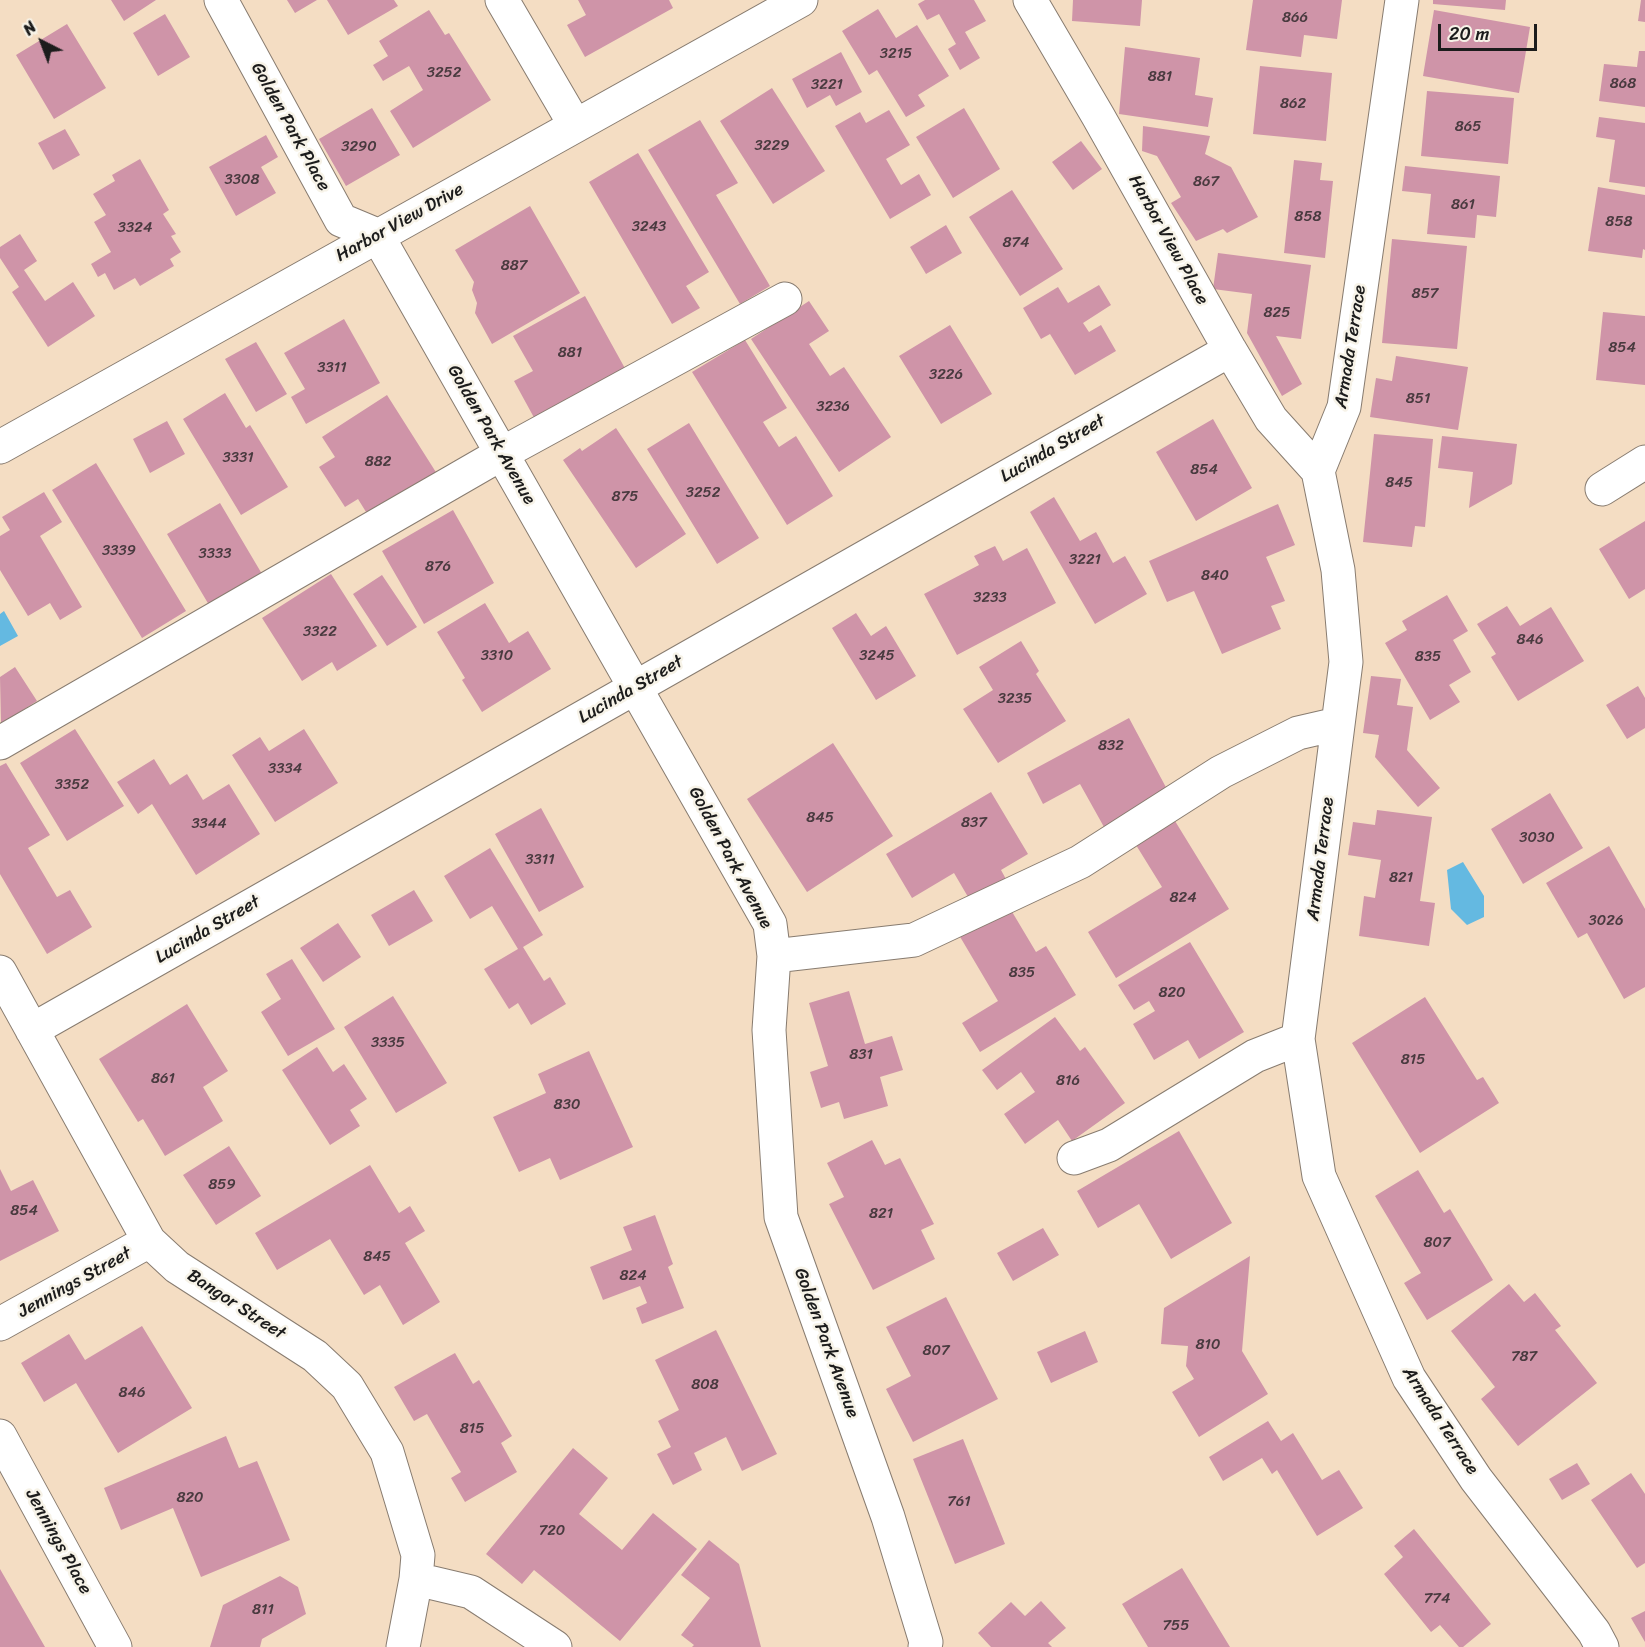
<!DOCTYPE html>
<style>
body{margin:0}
#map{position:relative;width:1645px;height:1647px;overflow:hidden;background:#f4ddc3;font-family:Sriracha,sans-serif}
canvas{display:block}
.north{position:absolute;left:12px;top:12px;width:60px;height:60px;-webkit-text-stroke:4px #f7f3e8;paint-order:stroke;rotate:318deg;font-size:16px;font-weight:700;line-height:24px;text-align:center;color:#1c1c1c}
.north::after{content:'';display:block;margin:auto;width:21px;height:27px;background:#1c1c1c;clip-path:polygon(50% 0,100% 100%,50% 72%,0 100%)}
.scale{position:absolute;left:1438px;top:24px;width:99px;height:27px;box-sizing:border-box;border:3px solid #1c1c1c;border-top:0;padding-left:8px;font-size:18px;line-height:21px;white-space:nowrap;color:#1c1c1c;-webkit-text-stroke:4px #f7f3e8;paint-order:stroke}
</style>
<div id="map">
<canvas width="1645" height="1647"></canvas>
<div class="north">N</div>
<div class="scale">20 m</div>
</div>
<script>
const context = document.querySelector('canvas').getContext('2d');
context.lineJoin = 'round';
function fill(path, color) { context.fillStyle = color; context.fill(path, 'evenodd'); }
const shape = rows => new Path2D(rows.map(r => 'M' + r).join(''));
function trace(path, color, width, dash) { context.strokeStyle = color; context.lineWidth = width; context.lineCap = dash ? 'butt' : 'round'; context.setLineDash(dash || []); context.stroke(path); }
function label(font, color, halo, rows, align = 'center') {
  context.font = font + ' Sriracha,sans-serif'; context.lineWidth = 5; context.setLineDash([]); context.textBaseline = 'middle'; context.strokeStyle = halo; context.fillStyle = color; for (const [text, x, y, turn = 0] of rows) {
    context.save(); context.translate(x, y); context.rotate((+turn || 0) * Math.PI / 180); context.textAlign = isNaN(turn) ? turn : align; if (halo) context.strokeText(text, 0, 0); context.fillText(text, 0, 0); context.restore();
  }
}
const water = shape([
 [4,611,18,636,0,646,0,614],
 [1463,862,1484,896,1484,917,1467,925,1451,909,1447,870]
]);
const building = shape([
 [111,0,156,0,124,21],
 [287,0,317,0,295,13],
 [327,0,394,0,398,6,348,35],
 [578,0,669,0,673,8,585,57,567,25,586,15],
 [925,0,974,0,986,21,965,32,980,58,960,70,948,49,956,44,939,14,927,20,918,4],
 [1073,0,1142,0,1140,26,1072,21],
 [1253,0,1342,0,1337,39,1304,35,1301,57,1246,50],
 [1433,0,1506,0,1505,10,1433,4],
 [1641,0,1645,0,1645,22,1638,21],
 [878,9,896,38,917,25,949,76,918,95,925,106,906,117,877,70,869,75,842,31],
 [429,10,445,35,449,33,491,100,413,148,390,111,423,90,409,66,383,81,373,65,388,56,379,41],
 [1434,10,1530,27,1519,93,1423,76],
 [165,14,190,57,158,76,133,33],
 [67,24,106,88,54,119,16,55],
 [1125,47,1200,58,1195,95,1213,98,1208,127,1119,114],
 [1639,51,1645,51,1645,107,1599,101,1604,64,1637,67],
 [841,52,862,92,836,106,830,95,807,108,792,79],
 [1260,66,1332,73,1326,141,1253,134],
 [772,88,825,171,773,204,720,121],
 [1427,91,1514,98,1508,164,1421,156],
 [372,108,400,155,346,186,319,139],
 [964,108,1000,169,953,198,916,137],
 [889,110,910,145,886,159,901,185,919,174,931,195,890,219,835,126,860,112,866,123],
 [1599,117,1645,123,1645,187,1609,182,1615,140,1596,137],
 [700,120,738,183,716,195,770,286,740,304,648,150],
 [1143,126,1210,136,1205,154,1231,167,1258,217,1227,233,1223,229,1196,241,1171,203,1181,197,1157,156,1142,151],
 [65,129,80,155,53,170,38,143],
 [266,135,278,157,261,167,276,193,236,216,209,167],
 [1081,141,1102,169,1073,190,1052,162],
 [638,153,709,272,686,286,700,308,672,324,589,182],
 [140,159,169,210,163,214,176,234,171,236,181,252,170,259,174,266,140,286,135,278,114,290,105,273,98,277,91,264,111,252,94,222,106,215,93,194,115,181,112,175],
 [1294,160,1322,163,1320,180,1333,181,1325,258,1284,253],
 [1405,166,1500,176,1496,217,1477,215,1475,238,1427,234,1431,194,1402,191],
 [1598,187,1645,195,1645,250,1643,249,1642,258,1588,251],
 [1012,190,1063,269,1020,296,969,217],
 [530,206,580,293,492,344,475,313,477,303,472,290,474,282,455,250],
 [946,225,962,253,926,274,910,247],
 [20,234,37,261,24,270,45,301,73,282,95,316,48,347,12,292,19,287,0,258,0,247],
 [1392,239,1467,246,1457,349,1382,343],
 [1218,253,1311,265,1301,339,1276,336,1302,384,1282,396,1247,333,1252,294,1213,289],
 [1099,285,1111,305,1083,323,1089,332,1101,325,1116,351,1075,375,1050,334,1041,339,1023,308,1058,287,1068,303],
 [585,296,627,372,537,423,514,381,533,371,513,336],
 [809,301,829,331,809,344,830,376,844,367,891,437,839,472,751,339],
 [1603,312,1645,316,1645,385,1596,380],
 [344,319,380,383,306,424,291,397,305,389,284,353],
 [950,325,992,394,941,424,899,356],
 [745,340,787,408,763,422,779,447,796,436,833,496,787,525,692,372],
 [256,342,287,394,256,412,225,359],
 [1396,356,1468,367,1458,430,1370,417,1376,378,1392,381],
 [225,393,246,428,250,425,288,487,241,515,183,419],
 [387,395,439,477,371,520,358,499,345,507,319,467,335,457,322,437],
 [1213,419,1252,488,1196,521,1156,452],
 [167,421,185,454,150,473,133,439],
 [689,423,759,538,717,564,647,449],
 [616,428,686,534,636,568,563,460,580,448,582,451],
 [1374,434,1433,439,1425,527,1415,526,1412,547,1363,542],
 [1442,436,1517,444,1512,484,1469,508,1473,472,1438,468],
 [96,463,186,611,142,638,52,490],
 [44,492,62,522,40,536,82,607,60,620,50,603,28,616,0,570,0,536,10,530,2,517],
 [1054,497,1080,541,1096,532,1113,563,1125,556,1147,594,1095,624,1030,512],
 [220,503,262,574,209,605,167,534],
 [1278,504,1295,545,1266,557,1285,601,1271,606,1281,629,1222,654,1194,591,1167,602,1149,561],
 [453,510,494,583,424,624,382,551],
 [1645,521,1645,589,1629,599,1599,549],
 [995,546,1003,561,1027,548,1056,603,957,655,924,594,979,565,974,556],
 [331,574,377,646,337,671,332,662,302,681,262,618],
 [382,575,417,627,387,646,353,594],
 [1447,595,1468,631,1453,640,1471,672,1449,685,1460,702,1430,720,1385,643,1407,630,1402,621],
 [485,603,509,643,528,631,551,669,482,712,462,680,465,678,437,632],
 [1507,606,1520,626,1551,607,1584,661,1518,701,1491,657,1496,654,1477,624],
 [856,613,871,636,886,626,916,676,876,700,832,628],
 [1021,641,1039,671,1036,674,1066,721,998,763,963,709,993,690,979,667],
 [15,667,37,701,1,724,0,677],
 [1371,676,1401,679,1397,705,1413,707,1407,750,1440,788,1418,807,1375,757,1379,735,1363,733],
 [1638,686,1645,698,1645,728,1627,739,1606,705],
 [1129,718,1169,793,1104,827,1080,784,1043,804,1027,773],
 [75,729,124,806,67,841,20,763],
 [304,729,338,783,275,822,232,755,260,737,269,751],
 [833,743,893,836,807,892,747,799],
 [154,759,170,785,187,774,203,800,229,784,260,834,196,875,152,804,138,814,117,782],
 [6,763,50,835,28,848,57,897,70,890,92,927,47,954,0,874,0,766],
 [991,792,1028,854,1001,870,1007,881,971,902,954,873,912,898,886,854],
 [1550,793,1583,848,1523,884,1491,829],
 [541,808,584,887,539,912,495,834],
 [1377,810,1432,817,1420,901,1435,903,1429,946,1359,936,1364,896,1375,898,1381,860,1348,855,1353,822,1375,825],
 [1175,821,1229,909,1116,978,1088,932,1162,887,1136,845],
 [1609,846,1645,909,1645,987,1624,999,1587,933,1578,938,1546,883],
 [490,848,543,935,523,947,544,981,550,977,566,1004,531,1025,518,1003,509,1009,484,969,518,949,492,906,470,919,444,876],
 [414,890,433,921,389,946,371,915],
 [1008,905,1036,952,1046,946,1076,995,980,1052,962,1023,998,1001,959,935],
 [338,923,361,957,323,982,300,948],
 [1190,942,1244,1032,1199,1059,1188,1040,1154,1060,1133,1024,1155,1011,1149,1001,1134,1010,1118,985],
 [292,959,335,1029,288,1056,261,1012,281,999,266,974],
 [849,991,865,1044,892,1036,903,1070,880,1077,888,1106,844,1119,839,1102,821,1108,810,1072,828,1066,809,1003],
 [393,996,447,1083,396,1113,344,1027],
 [1425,997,1477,1080,1483,1077,1499,1103,1420,1153,1352,1043],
 [187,1004,228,1071,203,1087,223,1121,165,1156,143,1119,138,1122,99,1059],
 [1055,1017,1080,1051,1085,1047,1125,1103,1072,1141,1058,1120,1025,1144,1004,1114,1035,1092,1021,1072,997,1090,982,1070],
 [317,1047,333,1072,344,1064,367,1099,350,1110,360,1126,330,1145,282,1070],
 [589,1051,633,1147,560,1180,550,1158,519,1172,493,1117,546,1093,538,1074],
 [1179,1131,1232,1223,1171,1259,1139,1204,1098,1228,1077,1191],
 [872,1140,885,1165,900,1158,934,1224,921,1230,935,1259,873,1290,829,1204,844,1197,827,1163],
 [229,1146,261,1196,216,1225,183,1175],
 [370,1165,399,1213,410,1206,425,1231,405,1243,440,1302,403,1325,380,1285,364,1295,330,1239,277,1270,255,1233],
 [0,1169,11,1191,33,1180,59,1231,0,1261],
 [1418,1170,1444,1213,1450,1209,1493,1280,1427,1320,1404,1283,1421,1273,1375,1196],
 [655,1215,673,1264,668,1267,684,1308,642,1324,636,1308,647,1303,640,1286,603,1300,590,1267,632,1250,623,1227],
 [1043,1228,1059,1255,1013,1281,997,1253],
 [1250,1256,1242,1351,1268,1394,1199,1437,1172,1392,1194,1379,1186,1366,1188,1346,1161,1344,1164,1308],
 [1509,1284,1524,1302,1535,1293,1561,1326,1555,1330,1597,1383,1518,1446,1481,1399,1495,1387,1451,1331],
 [946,1297,998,1399,913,1442,886,1389,911,1376,886,1327],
 [142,1326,192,1408,118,1453,76,1383,44,1402,21,1363,69,1334,85,1360],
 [716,1330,777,1454,742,1471,726,1437,694,1453,702,1470,673,1485,657,1454,671,1447,658,1421,679,1410,655,1360],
 [1085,1331,1098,1362,1051,1383,1037,1352],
 [455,1353,473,1384,479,1380,512,1436,501,1443,517,1472,465,1502,451,1478,461,1472,427,1414,414,1421,394,1387],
 [1268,1421,1281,1441,1293,1433,1322,1480,1339,1470,1363,1508,1317,1536,1277,1470,1272,1474,1262,1458,1223,1481,1209,1457],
 [226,1436,239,1468,257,1461,290,1540,201,1577,173,1508,121,1530,104,1488],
 [963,1439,1005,1544,955,1564,913,1459],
 [573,1448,608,1478,579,1514,622,1550,653,1513,697,1549,620,1641,534,1570,522,1584,486,1554],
 [1577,1463,1590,1484,1562,1500,1549,1479],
 [1631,1473,1645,1494,1645,1563,1637,1568,1591,1500],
 [1414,1529,1491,1624,1463,1647,1459,1647,1440,1625,1431,1632,1384,1574,1403,1557,1394,1546],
 [709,1540,739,1564,761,1647,692,1647,694,1645,681,1635,710,1598,681,1575],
 [1182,1568,1230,1647,1148,1647,1122,1604],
 [0,1569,45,1647,0,1647],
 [280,1576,298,1587,306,1614,262,1639,260,1647,210,1647,223,1605],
 [1041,1601,1066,1628,1048,1643,1052,1647,991,1647,978,1633,1011,1602,1025,1616],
 [1645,1611,1645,1642,1631,1618]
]);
const minor = shape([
 [221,0,341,220,377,235],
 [502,0,575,125],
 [1030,0,1098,116,1230,350,1271,419,1318,471],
 [1402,0,1344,407,1318,471,1338,570,1346,662,1298,1039,1319,1176,1409,1378,1476,1479,1594,1632,1602,1647],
 [377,235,770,924,774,956,769,1030,781,1217,888,1517,926,1642,925,1647],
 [0,447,801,0],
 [1602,489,1645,462],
 [0,743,501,454,785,299],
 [774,956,914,940,1080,862,1221,772,1298,733,1337,724],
 [0,972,149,1241,177,1267,315,1356,347,1386,387,1452,418,1555,416,1579,403,1647],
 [32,1030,1230,350],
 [1074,1158,1109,1145,1255,1056,1298,1039],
 [0,1324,149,1241],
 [0,1436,115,1647],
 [416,1579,471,1592,555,1647]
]);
const numberNames = [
 ["866",1295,18],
 ["3215",896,54],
 ["3252",444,73],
 ["881",1160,77],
 ["868",1623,84],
 ["3221",827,85],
 ["862",1293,104],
 ["865",1468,127],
 ["3229",772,146],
 ["3290",359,147],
 ["3308",242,180],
 ["867",1206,182],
 ["861",1463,205],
 ["858",1308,217],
 ["858",1619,222],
 ["3243",649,227],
 ["3324",135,228],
 ["874",1016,243],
 ["887",514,266],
 ["857",1425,294],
 ["825",1277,313],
 ["854",1622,348],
 ["881",570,353],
 ["3311",332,368],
 ["3226",946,375],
 ["851",1418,399],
 ["3236",833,407],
 ["3331",238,458],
 ["882",378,462],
 ["854",1204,470],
 ["845",1399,483],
 ["3252",703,493],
 ["875",625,497],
 ["3339",119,551],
 ["3333",215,554],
 ["3221",1085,560],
 ["876",438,567],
 ["840",1215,576],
 ["3233",990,598],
 ["3322",320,632],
 ["846",1530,640],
 ["3310",497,656],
 ["3245",877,656],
 ["835",1428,657],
 ["3235",1015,699],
 ["832",1111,746],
 ["3334",285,769],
 ["3352",72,785],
 ["845",820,818],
 ["837",974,823],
 ["3344",209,824],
 ["3030",1537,838],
 ["3311",540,860],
 ["821",1401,878],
 ["824",1183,898],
 ["3026",1606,921],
 ["835",1022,973],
 ["820",1172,993],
 ["3335",388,1043],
 ["831",861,1055],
 ["815",1413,1060],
 ["861",163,1079],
 ["816",1068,1081],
 ["830",567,1105],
 ["859",222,1185],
 ["854",24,1211],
 ["821",881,1214],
 ["807",1437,1243],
 ["845",377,1257],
 ["824",633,1276],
 ["810",1208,1345],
 ["807",936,1351],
 ["787",1524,1357],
 ["808",705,1385],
 ["846",132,1393],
 ["815",472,1429],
 ["820",190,1498],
 ["761",959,1502],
 ["720",552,1531],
 ["774",1437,1599],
 ["811",263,1610],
 ["755",1176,1626]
];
const streetNames = [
 ["Golden Park Place",290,127,61],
 ["Harbor View Drive",400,223,-29],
 ["Harbor View Place",1168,240,61],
 ["Armada Terrace",1351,347,-81],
 ["Golden Park Avenue",491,435,60],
 ["Lucinda Street",1053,449,-30],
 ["Lucinda Street",631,690,-30],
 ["Golden Park Avenue",730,858,62],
 ["Armada Terrace",1321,859,-83],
 ["Lucinda Street",208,930,-30],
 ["Jennings Street",75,1283,-29],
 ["Bangor Street",236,1305,33],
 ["Golden Park Avenue",826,1343,70],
 ["Armada Terrace",1440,1421,57],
 ["Jennings Place",58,1542,61]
];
fill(water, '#64b9e1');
fill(building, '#cf94a8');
trace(minor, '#887c70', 35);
trace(minor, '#fff', 33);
label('15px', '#493a3f', null, numberNames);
label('18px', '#1c1c1c', '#f7f3e8', streetNames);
</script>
